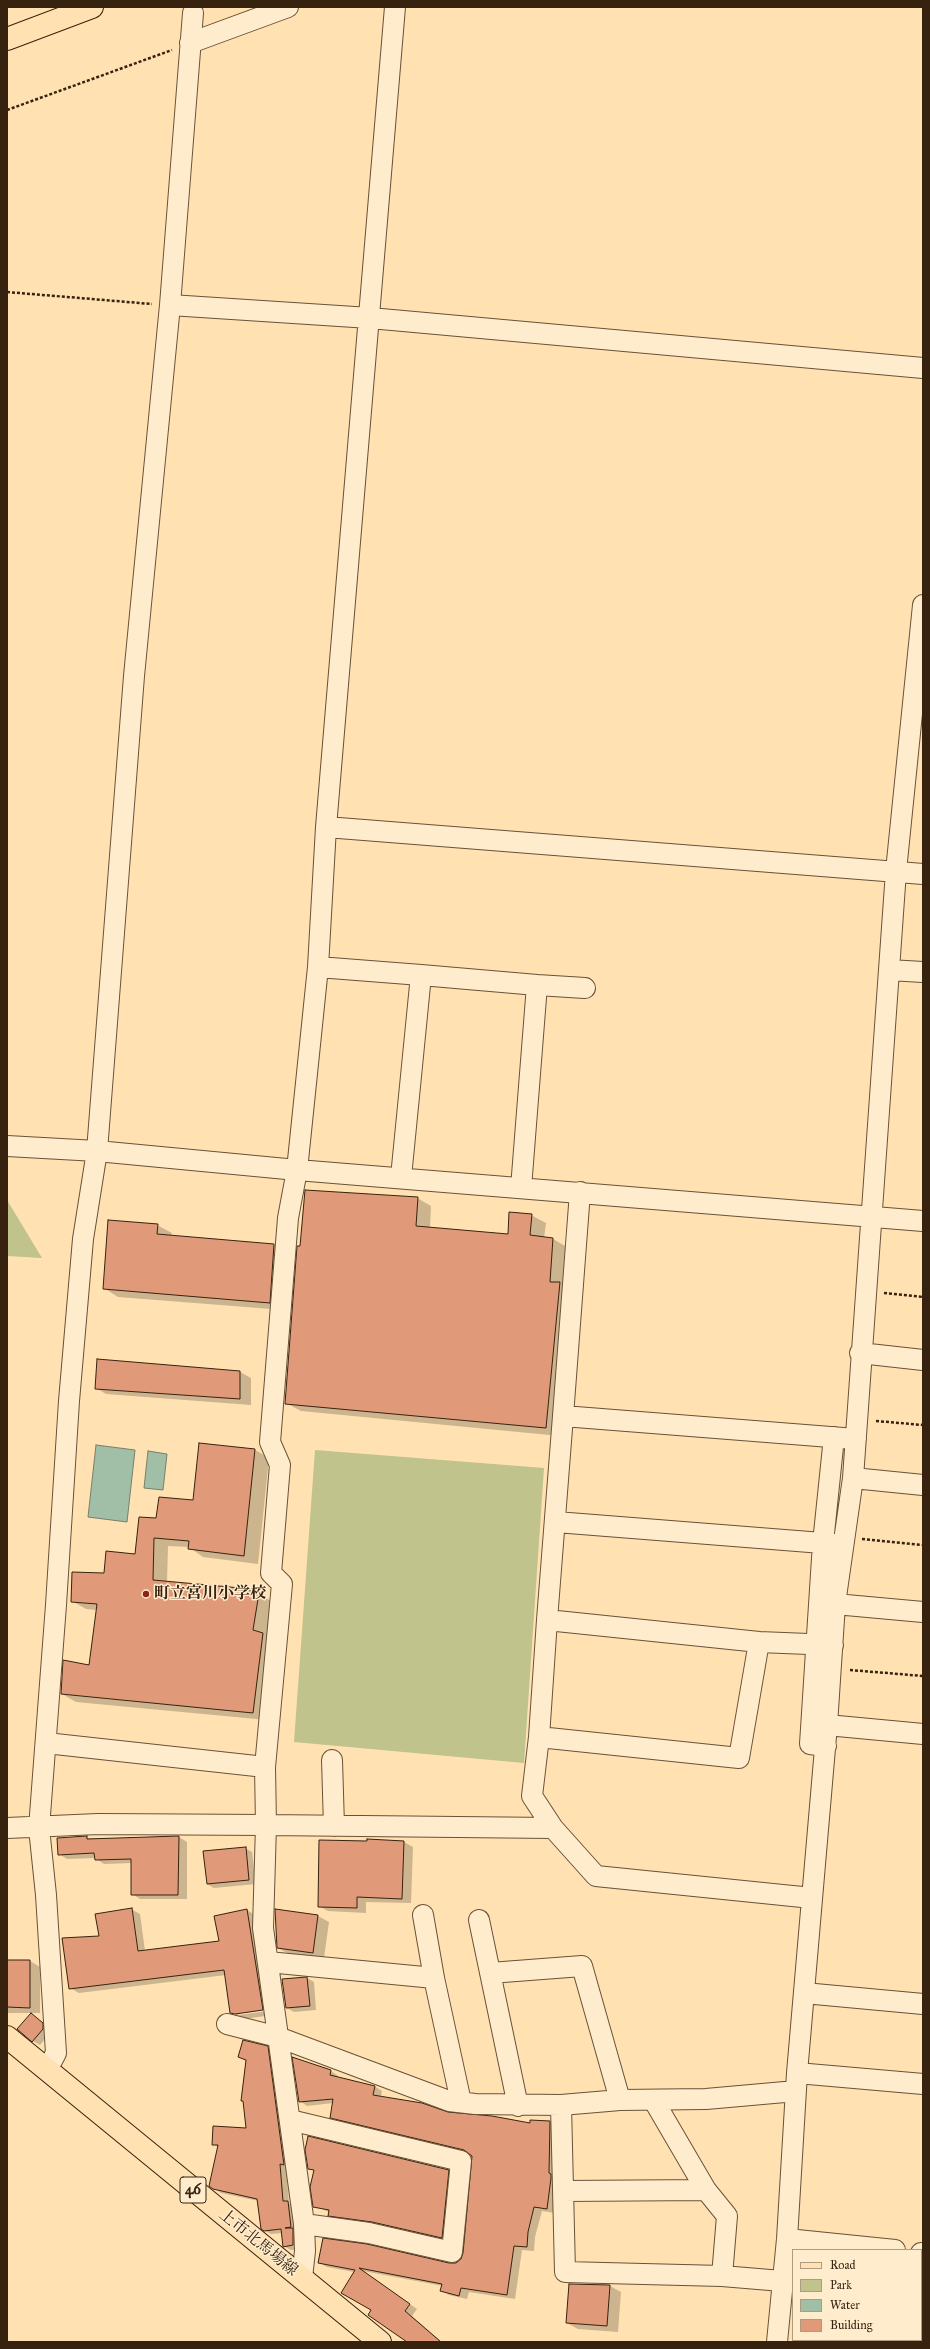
<!DOCTYPE html>
<meta charset="utf-8">
<style>
body{margin:0}
#map{position:relative;width:930px;height:2349px;overflow:hidden;background:#ffe1b2;font-family:"IM FELL Great Primer",serif}
canvas{display:block}
.frame{position:absolute;inset:0;border:8px solid #37220f;pointer-events:none}
.legend{position:absolute;left:792px;top:2249px;width:130px;height:92px;box-sizing:border-box;background:#ffeccd;border:1px solid #af9b81;margin:0;padding:5px 7px;list-style:none;font-size:12px;color:#37220f}
.legend li{display:flex;align-items:center;gap:8px;height:20px}
.legend b{width:20px;border:1px solid #af9b81}
</style>
<div id="map">
<canvas width="930" height="2349"></canvas>
<div class="frame"></div>
<ul class="legend">
<li><b style="height:5px;background:#ffe1b2"></b>Road</li>
<li><b style="height:11px;background:#c0c38c"></b>Park</li>
<li><b style="height:11px;background:#a1bea7"></b>Water</li>
<li><b style="height:11px;background:#e09a7a"></b>Building</li>
</ul>
</div>
<script>
const context = document.querySelector('canvas').getContext('2d');
context.lineJoin = 'round';
function fill(path, color) { context.fillStyle = color; context.fill(path, 'evenodd'); }
const shape = rows => new Path2D(rows.map(r => 'M' + r).join(''));
function trace(path, color, width, dash) { context.strokeStyle = color; context.lineWidth = width; context.lineCap = dash ? 'butt' : 'round'; context.setLineDash(dash || []); context.stroke(path); }
function label(font, color, halo, rows, align = 'center') {
  context.font = font + ' "IM FELL Great Primer","Noto Serif JP",serif'; context.lineWidth = 3; context.setLineDash([]); context.textBaseline = 'middle'; context.strokeStyle = halo; context.fillStyle = color; for (const [text, x, y, turn = 0] of rows) {
    context.save(); context.translate(x, y); context.rotate((+turn || 0) * Math.PI / 180); context.textAlign = isNaN(turn) ? turn : align; if (halo) context.strokeText(text, 0, 0); context.fillText(text, 0, 0); context.restore();
  }
}
const green = shape([
 [7,1200,42,1258,7,1256],
 [315,1450,544,1468,524,1763,294,1742]
]);
const water = shape([
 [96,1445,135,1450,127,1522,88,1517,96,1445],
 [148,1451,167,1454,163,1490,144,1488,148,1451]
]);
const shadow = shape([
 [417,1198,431,1206,430,1228,509,1235,531,1215,546,1223,544,1238,553,1239,567,1247,560,1436,301,1411,286,1403],
 [157,1225,172,1233,171,1236,274,1245,288,1253,284,1310,118,1297,104,1288],
 [240,1372,251,1378,251,1405,106,1394,96,1388],
 [255,1450,269,1458,258,1564,203,1557,189,1547,168,1546,167,1582,259,1594,273,1602,267,1637,276,1642,267,1720,76,1702,62,1694,90,1666,97,1610,86,1609,72,1601,105,1574,136,1555,157,1519,194,1501],
 [179,1837,187,1842,187,1899,140,1899,132,1894,132,1863,104,1864,95,1858,67,1859,59,1854,58,1839],
 [404,1842,413,1847,411,1903,366,1902,366,1913,328,1911,319,1906],
 [245,1848,252,1852,256,1884,214,1888,207,1884],
 [131,1909,140,1914,145,1951,220,1942,247,1910,255,1915,271,2015,245,2019,231,2012,226,1975,79,1993,70,1988,100,1937],
 [268,2009,268,2011,238,2015,238,2013],
 [276,1910,318,1916,329,1922,324,1958,289,1954,278,1948],
 [7,1961,30,1961,40,1967,40,2013,7,2013],
 [307,1978,314,1982,316,2010,294,2012,287,2008],
 [31,2014,49,2027,50,2033,40,2045,33,2041],
 [267,2047,274,2051,290,2168,286,2167,289,2203,294,2206,300,2249,291,2250,284,2246,282,2233,271,2234,264,2230,259,2201,221,2193,214,2188,218,2147,213,2144,247,2129,246,2061,239,2057],
 [331,2071,338,2076,338,2078,374,2086,382,2091,381,2097,447,2113,531,2124,550,2122,557,2126,555,2213,542,2211,535,2237,534,2251,522,2250,515,2299,469,2292,467,2299,449,2295,442,2291,443,2286,363,2271,417,2309,412,2316,442,2342,408,2342,373,2310,354,2272,327,2267,320,2263,457,2264,462,2259,464,2253,473,2157,469,2153,339,2122,331,2117,333,2103,307,2106,300,2101],
 [309,2168,448,2171,455,2175,449,2241,336,2219,329,2215,329,2212,314,2206,314,2171],
 [570,2285,610,2286,621,2292,618,2332,578,2329,567,2323]
]);
const building = shape([
 [305,1190,418,1197,416,1226,508,1234,509,1212,532,1214,530,1235,553,1238,550,1282,560,1282,546,1428,285,1404,297,1246,300,1246,305,1190],
 [108,1220,158,1224,157,1234,274,1244,270,1303,103,1289,108,1220],
 [97,1359,240,1371,240,1399,95,1389,97,1359],
 [199,1443,255,1449,244,1556,188,1549,189,1541,154,1538,153,1580,241,1588,259,1593,253,1630,263,1633,253,1713,61,1694,63,1660,89,1665,97,1604,71,1602,72,1572,104,1573,106,1551,135,1554,139,1517,156,1518,159,1497,193,1500,199,1443],
 [87,1836,87,1839,179,1836,178,1895,131,1895,131,1859,95,1860,94,1853,58,1855,57,1838,87,1836],
 [367,1839,404,1841,402,1899,357,1897,357,1908,318,1907,319,1840,367,1841,367,1839],
 [246,1847,249,1880,207,1884,203,1851,246,1847],
 [132,1908,138,1951,219,1941,214,1916,247,1909,263,2010,235,2014,230,2013,224,1970,69,1989,62,1938,99,1936,95,1914,132,1908],
 [275,1909,318,1915,313,1953,277,1948,275,1909],
 [7,1960,30,1960,30,2008,7,2007,7,1960],
 [307,1977,310,2006,286,2008,282,1979,307,1977],
 [31,2013,43,2023,43,2029,32,2042,17,2029,31,2013],
 [243,2040,268,2046,284,2165,280,2164,283,2201,288,2201,291,2227,285,2228,293,2228,293,2245,283,2247,281,2229,264,2231,261,2229,257,2199,213,2189,209,2186,218,2145,212,2145,213,2126,246,2128,243,2101,241,2101,246,2060,238,2057,243,2040],
 [292,2057,331,2070,330,2075,375,2086,373,2095,422,2103,448,2112,492,2116,530,2123,530,2120,550,2121,549,2173,551,2174,551,2178,547,2209,534,2207,528,2232,527,2247,514,2246,507,2295,461,2288,459,2296,440,2291,442,2284,359,2268,410,2304,405,2311,441,2342,407,2342,368,2315,371,2310,341,2293,355,2270,318,2263,323,2238,367,2244,449,2263,456,2263,461,2259,463,2253,472,2156,464,2150,330,2118,333,2099,299,2102,292,2057],
 [308,2136,449,2170,442,2238,372,2222,328,2216,329,2210,313,2207,310,2187,314,2170,308,2169,305,2150,308,2136],
 [569,2284,610,2285,607,2326,566,2323,569,2284]
]);
const path = shape([
 [7,110,172,50],
 [7,292,152,304],
 [884,1293,923,1297],
 [876,1421,923,1425],
 [862,1539,923,1545],
 [850,1670,923,1676]
]);
const minor = shape([
 [190,43,288,7],
 [170,305,370,318,923,368],
 [326,827,923,874],
 [318,967,421,975,401,1177],
 [889,970,923,972],
 [421,975,537,985,521,1188],
 [537,985,585,988],
 [7,1146,97,1151,297,1170,923,1221],
 [580,1192,563,1416,856,1439],
 [860,1353,923,1360],
 [853,1478,923,1485],
 [556,1522,835,1544],
 [835,1604,923,1612],
 [547,1620,563,1416],
 [827,1725,923,1734],
 [539,1737,547,1620,759,1642],
 [46,1743,265,1767,266,1825,553,1828,596,1876,812,1898],
 [826,1746,810,1744,823,1543,834,1437],
 [332,1760,334,1826],
 [265,1767,282,1584,271,1573,280,1465,270,1442,288,1218,297,1170,318,967,326,827,395,7],
 [7,1828,98,1824,266,1825,263,1928,304,2224,305,2251,302,2278],
 [553,1828,532,1796,539,1737,739,1758,759,1642,833,1645],
 [479,1920,518,2106],
 [268,1962,434,1978,423,1915],
 [490,1973,582,1966,620,2100],
 [434,1978,461,2102],
 [804,1993,923,2004],
 [227,2024,278,2037,449,2101,475,2104,561,2105,620,2100,706,2099,796,2091],
 [47,2070,56,2053,46,1895,39,1828,56,1605,69,1401,83,1239,97,1151,134,676,170,305,193,13],
 [797,2073,923,2084],
 [561,2105,565,2272,722,2276,782,2281],
 [290,2120,461,2161,452,2252,369,2233,304,2224],
 [706,2190,727,2216,722,2276],
 [563,2191,706,2190,654,2101],
 [787,2239,895,2250],
 [921,2253,923,2253],
 [777,2342,787,2239,797,2073,827,1725,835,1604,853,1478,896,871,923,605]
]);
const major = shape([
 [7,2037,380,2342]
]);
const highway = shape([
 [7,39,92,7]
]);
const markers = [
 [146,1594,4,"#8f2418"]
];
const shields = [
 [193,2190,26]
];
const shieldNames = [
 ["46",193,2190]
];
const poiNames = [
 ["町立宮川小学校",154,1594]
];
const streetNames = [
 ["上市北馬場線",258,2243,39]
];
fill(green, '#c0c38c');
fill(water, '#a1bea7');
trace(water, '#77806a', 1);
fill(shadow, '#0003');
fill(building, '#e09a7a');
trace(building, '#37220f', 1);
trace(minor, '#695238', 22);
trace(major, '#37220f', 24);
trace(highway, '#37220f', 24);
trace(path, '#37220f', 2.5, [3, 2]);
trace(minor, '#ffeccd', 20);
trace(major, '#ffe1b2', 22);
trace(highway, '#ffe1b2', 22);
for (const [x, y, r, color] of markers) { const dot = new Path2D(); dot.arc(x, y, r, 0, 2 * Math.PI); context.fillStyle = color; context.fill(dot); trace(dot, '#ffeccd', 1.5); }
for (const [x, y, w] of shields) { const box = new Path2D(); box.roundRect(x - w / 2, y - 13, w, 26, 3); context.fillStyle = '#ffeccd'; context.fill(box); trace(box, '#37220f', 1); }
label('bold 15px', '#37220f', null, shieldNames);
label('bold 16px', '#37220f', '#ffeccd', poiNames, 'left');
label('16px', '#37220f', '#ffeccd', streetNames);
</script>
